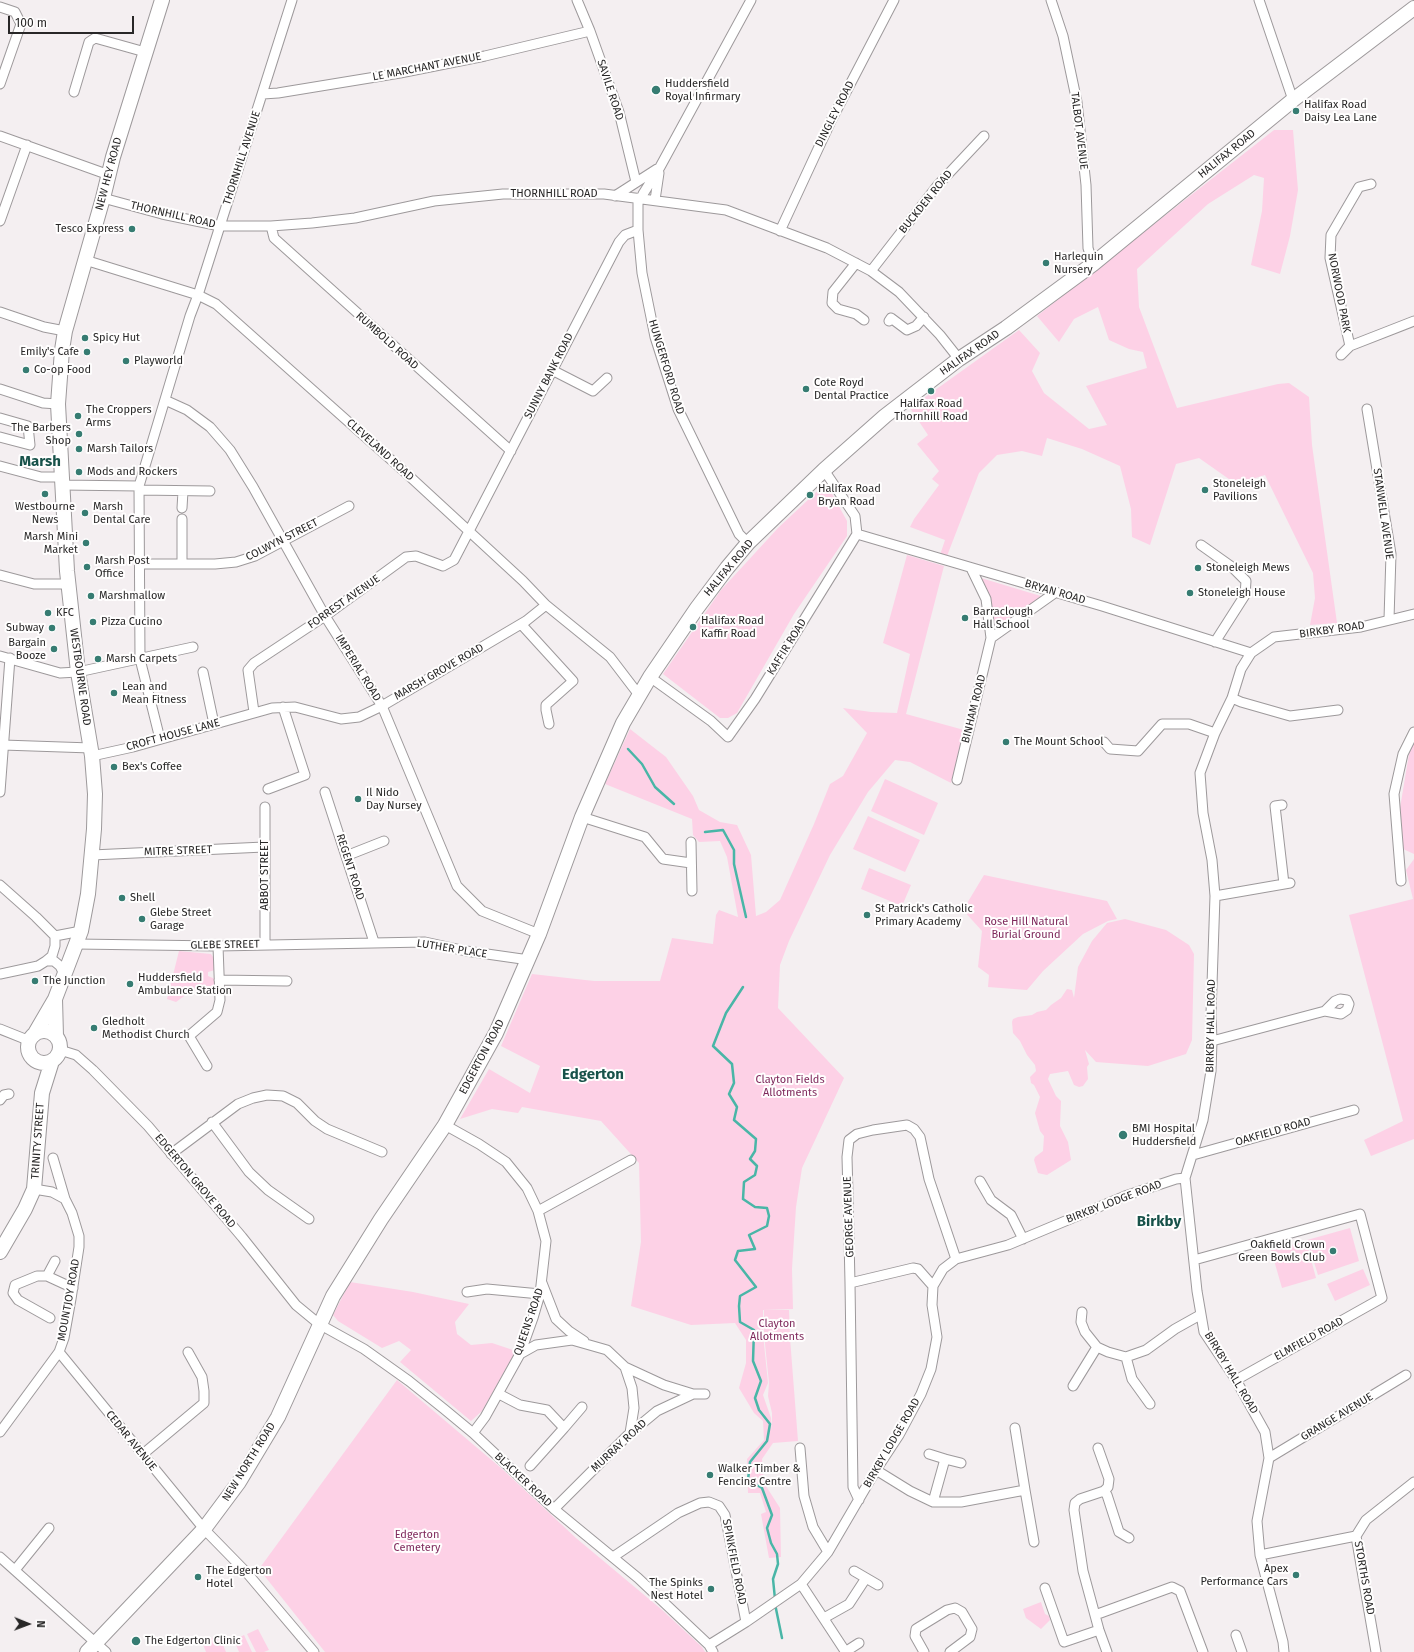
<!DOCTYPE html>
<style>
body{margin:0}
#map{position:relative;width:1414px;height:1652px;overflow:hidden;background:#f4eff1;font-family:"Fira Sans",sans-serif}
canvas{display:block}
.north{position:absolute;left:8px;top:1604px;width:40px;height:40px;-webkit-text-stroke:3px #fffefe;paint-order:stroke;rotate:91deg;font-size:11px;font-weight:700;line-height:16px;text-align:center;color:#282727}
.north::after{content:'';display:block;margin:auto;width:14px;height:18px;background:#282727;clip-path:polygon(50% 0,100% 100%,50% 72%,0 100%)}
.scale{position:absolute;left:8px;top:16px;width:126px;height:18px;box-sizing:border-box;border:2px solid #282727;border-top:0;padding-left:5px;font-size:12px;line-height:14px;white-space:nowrap;color:#282727;-webkit-text-stroke:3px #fffefe;paint-order:stroke}
</style>
<div id="map">
<canvas width="1414" height="1652"></canvas>
<div class="north">N</div>
<div class="scale">100 m</div>
</div>
<script>
const context = document.querySelector('canvas').getContext('2d');
context.lineJoin = 'round';
function fill(path, color) { context.fillStyle = color; context.fill(path, 'evenodd'); }
const shape = rows => new Path2D(rows.map(r => 'M' + r).join(''));
function trace(path, color, width, dash) { context.strokeStyle = color; context.lineWidth = width; context.lineCap = dash ? 'butt' : 'round'; context.setLineDash(dash || []); context.stroke(path); }
function label(font, color, halo, rows, align = 'center') {
  context.font = font + ' "Fira Sans",sans-serif'; context.lineWidth = 4; context.setLineDash([]); context.textBaseline = 'middle'; context.strokeStyle = halo; context.fillStyle = color; for (const [text, x, y, turn = 0] of rows) {
    context.save(); context.translate(x, y); context.rotate((+turn || 0) * Math.PI / 180); context.textAlign = isNaN(turn) ? turn : align; if (halo) context.strokeText(text, 0, 0); context.fillText(text, 0, 0); context.restore();
  }
}
const green = shape([
 [1274,130,1293,130,1298,190,1290,236,1280,274,1251,265,1262,211,1264,178,1254,175,1208,204,1137,269,1139,307,1177,408,1278,384,1289,383,1309,397,1312,445,1337,623,1310,625,1315,598,1313,573,1265,475,1236,484,1199,458,1176,464,1150,545,1132,537,1131,509,1120,466,1082,449,1047,438,1042,456,1022,451,997,455,979,473,947,556,940,555,945,540,910,527,914,519,939,485,932,479,939,471,917,444,928,435,910,408,1019,330,1040,353,1032,371,1044,393,1089,429,1107,425,1086,386,1147,368,1143,352,1129,349,1109,340,1098,307,1074,319,1059,342,1037,316],
 [826,483,847,521,847,536,794,614,737,713,728,718,720,718,663,674,721,590,778,528],
 [907,555,944,566,906,714,964,730,951,783,910,762,895,760,868,792,830,855,789,941,780,965,778,1008,844,1078,802,1168,796,1207,792,1269,793,1309,763,1310,763,1334,768,1383,763,1395,771,1418,772,1431,772,1413,768,1396,769,1383,764,1334,764,1310,789,1310,790,1338,798,1441,773,1443,762,1459,764,1483,780,1508,781,1557,769,1558,761,1514,766,1512,760,1493,748,1493,747,1459,764,1440,763,1421,754,1413,739,1388,746,1363,746,1340,735,1323,691,1325,631,1306,641,1242,639,1163,601,1121,522,1107,518,1113,492,1109,460,1119,489,1069,530,1093,540,1066,501,1046,532,974,594,981,660,981,672,938,713,944,716,915,719,910,738,917,727,857,720,841,699,842,693,835,692,819,605,784,630,729,666,757,693,796,699,810,720,822,737,825,751,855,756,916,766,912,780,900,814,824,830,784,843,776,867,733,843,708,871,712,897,713,910,654,883,643],
 [981,578,1044,597,1021,609,996,630,990,598],
 [1414,741,1414,854,1403,849,1400,808,1409,754],
 [885,779,938,803,924,835,871,811],
 [868,816,920,840,905,872,853,849],
 [1414,859,1414,1139,1371,1156,1364,1140,1403,1121,1349,915,1413,899,1406,870],
 [869,868,911,885,902,906,861,889],
 [984,875,1107,901,1117,919,1108,921,1083,934,1043,971,1027,990,988,987,989,975,978,967,982,931,963,910],
 [1125,919,1166,930,1189,945,1194,954,1192,1040,1186,1054,1148,1066,1096,1062,1085,1050,1089,1064,1087,1067,1088,1079,1083,1086,1079,1087,1074,1085,1068,1071,1050,1074,1048,1079,1056,1096,1061,1101,1060,1126,1068,1142,1071,1160,1047,1175,1042,1174,1038,1173,1034,1160,1035,1157,1043,1151,1044,1136,1040,1131,1035,1113,1040,1097,1034,1085,1031,1083,1030,1077,1036,1071,1035,1065,1027,1055,1020,1041,1013,1033,1012,1022,1013,1019,1018,1017,1032,1015,1037,1012,1046,1010,1051,1005,1061,998,1067,989,1072,990,1074,998,1078,967,1092,941,1107,923],
 [179,951,211,954,215,960,215,970,208,972,208,976,215,979,215,986,198,986,176,1002,167,999],
 [1350,1228,1359,1261,1318,1275,1307,1240],
 [1306,1241,1316,1278,1282,1288,1271,1250],
 [1363,1269,1370,1285,1335,1301,1327,1284],
 [350,1282,413,1292,469,1304,455,1322,457,1334,471,1345,492,1343,516,1351,482,1411,471,1421,400,1362,411,1350,399,1341,382,1348,338,1321,333,1315],
 [397,1380,501,1468,576,1538,661,1609,702,1647,705,1652,325,1652,259,1569],
 [1041,1602,1045,1614,1049,1616,1050,1620,1041,1629,1026,1618,1023,1609],
 [258,1629,269,1650,264,1652,256,1652,247,1634],
 [219,1635,226,1652,206,1652,202,1642],
 [244,1635,252,1652,239,1652,234,1640]
]);
const stream = shape([
 [628,749,642,764,655,787,674,804],
 [705,832,723,830,734,850,734,864,746,917],
 [743,987,726,1013,713,1046,732,1064,734,1083,729,1094,737,1107,734,1120,756,1139,755,1151,750,1159,757,1166,755,1175,744,1182,743,1199,755,1207,767,1208,769,1216,767,1226,749,1235,755,1249,738,1251,735,1260,756,1287,740,1296,739,1306,740,1322,754,1330,753,1361,761,1381,755,1398,759,1410,770,1424,767,1441,750,1462,748,1480,762,1488,772,1515,767,1528,771,1543,777,1554,778,1564,773,1579,775,1599],
 [775,1604,782,1638]
]);
const minor = shape([
 [577,0,590,31,619,112,636,182],
 [1051,0,1063,36,1077,102,1086,185,1088,248,1093,264],
 [1259,0,1293,100],
 [0,7,15,12,21,24,0,84],
 [74,92,89,42,95,38,145,52],
 [263,94,278,93,400,73,485,56,590,31],
 [0,136,109,175],
 [1371,184,1359,187,1331,235,1330,258,1350,346,1414,321],
 [615,196,657,169],
 [103,198,162,214,220,226,271,226,312,223,355,218,434,201,503,194,604,194,726,210,827,248,871,271,899,292,940,335,959,359],
 [638,198,638,230,642,273,655,337,678,409,739,534,748,543],
 [642,199,643,194,660,167,751,0],
 [655,200,659,173],
 [0,221,27,145],
 [271,226,274,238,511,451],
 [780,231,831,121,894,0],
 [85,260,198,295,216,304,407,474,523,581,546,605,610,657,639,695],
 [856,263,833,292,832,303,838,309,856,314,864,320],
 [871,271,937,186,984,136],
 [0,312,44,327,65,331],
 [889,321,891,318,907,330,916,326,924,317],
 [1341,355,1350,346],
 [552,370,593,391,607,378],
 [0,389,43,403,58,404],
 [165,400,187,410,210,427,230,450,253,487,325,616,382,706,457,886,482,911,539,934],
 [1367,409,1391,554,1389,619],
 [0,418,28,426,30,445,0,437],
 [0,466,41,477,61,477],
 [62,485,139,486],
 [139,490,210,491],
 [182,508,183,491],
 [857,534,1102,606,1251,653],
 [1201,545,1232,567,1246,581,1245,595,1215,642],
 [141,564,215,564,236,562,255,556,349,506],
 [182,564,182,519],
 [0,575,34,584,68,584],
 [521,624,573,681,546,705,546,710,549,724],
 [991,638,1056,592],
 [0,656,60,673,78,672,193,647],
 [203,672,214,724],
 [650,677,711,721,728,737,755,699,857,534,855,516,824,470],
 [1232,698,1241,702,1290,716,1338,710],
 [254,712,248,670,254,663,325,616,406,557,416,556,443,566,454,560,619,242,625,235,638,230],
 [160,739,140,659,139,486,190,316,198,295,292,0],
 [1104,742,1110,749,1138,751,1162,724,1189,724,1215,733],
 [3,745,91,748],
 [92,756,133,747,272,708,295,707,341,719,359,717,382,706,526,621,546,605],
 [957,780,991,638,986,599,971,568],
 [268,789,305,775,283,707],
 [0,792,10,658],
 [325,792,374,942],
 [1282,805,1275,806,1284,884],
 [265,807,265,944],
 [582,817,645,837,663,859,691,863],
 [691,842,692,891],
 [92,855,264,847],
 [346,856,384,841],
 [1401,881,1394,794,1403,754,1414,732],
 [0,885,36,917,55,936,55,946,52,956,46,961],
 [1215,896,1290,883],
 [55,936,81,931],
 [76,944,218,946,425,942,466,951,529,960],
 [0,974,38,966,46,961,54,961,60,966,64,974],
 [219,980,287,981],
 [0,1029,30,1041],
 [1212,1041,1325,1011,1335,1001,1340,999,1347,1000,1349,1004,1347,1010,1341,1014,1325,1011],
 [60,1050,76,1055,93,1070,148,1126,242,1237,296,1305,319,1324,364,1349,409,1381,444,1409,473,1433,554,1509,638,1578,709,1645,713,1652],
 [207,1066,189,1036,217,1012,220,1000,218,946],
 [0,1100,4,1095,9,1094],
 [212,1122,249,1172,268,1190,309,1219],
 [445,1125,479,1144,506,1162,527,1188,538,1211,546,1241,540,1294,533,1318,520,1354,485,1417,473,1433],
 [171,1154,238,1104,253,1098,267,1095,283,1096,297,1103,315,1121,327,1129,382,1152],
 [1193,1155,1354,1110],
 [980,1181,991,1200,1011,1215,1023,1239],
 [34,1189,52,1192,65,1199],
 [538,1211,631,1160],
 [1194,1260,1360,1214,1382,1298,1236,1380],
 [47,1276,55,1261],
 [542,1283,556,1319,569,1331,584,1341],
 [850,1283,913,1268,918,1269,933,1286],
 [467,1292,487,1289,540,1294],
 [1082,1312,1081,1322,1085,1332,1097,1347,1108,1352,1126,1357,1146,1350,1175,1329,1200,1315],
 [50,1318,18,1300,13,1293,15,1285,37,1276,47,1276,73,1288],
 [59,1352,204,1529,247,1573,314,1652],
 [520,1354,536,1345,572,1340,607,1350,625,1367,632,1388,634,1408,630,1433],
 [1126,1357,1132,1379,1150,1404],
 [625,1367,664,1385,693,1394,705,1394],
 [1073,1386,1097,1347],
 [499,1394,520,1405,547,1410,564,1428,530,1466],
 [564,1428,582,1407],
 [0,1432,59,1352,64,1338,71,1299,79,1247,79,1236,72,1213,65,1199,53,1158],
 [800,1448,804,1496,813,1527,828,1552],
 [1098,1448,1109,1479,1108,1487,1104,1491,1080,1499,1075,1503,1074,1510,1083,1571,1099,1630,1107,1652],
 [143,1454,204,1403,204,1391,202,1377,188,1352],
 [929,1454,945,1459],
 [1269,1458,1406,1375],
 [876,1470,910,1491,933,1502,961,1502,1025,1490,1015,1428],
 [1025,1490,1034,1542],
 [1104,1491,1107,1495,1119,1532,1129,1538],
 [859,1500,853,1487,850,1283,848,1194,847,1157,849,1140,857,1134,873,1130,907,1125,914,1129,920,1137,929,1179,956,1259],
 [933,1502,945,1459,961,1463],
 [554,1509,628,1435,657,1411,693,1394],
 [1260,1555,1356,1536],
 [0,1557,106,1652],
 [613,1557,678,1513,700,1503,709,1502,719,1506,725,1515,746,1622],
 [15,1570,49,1528],
 [854,1571,878,1585],
 [801,1584,845,1651],
 [1045,1588,1064,1642,1099,1630],
 [1095,1615,1172,1587,1180,1591,1203,1652],
 [824,1618,849,1604,866,1578],
 [1236,1635,1242,1652],
 [709,1645,746,1622,801,1584,828,1552,876,1470,899,1435,921,1394,931,1369,937,1337,932,1305,933,1286,943,1269,956,1259,1008,1245,1125,1196,1176,1179,1185,1178],
 [845,1652,859,1643],
 [924,1652,915,1636,916,1629,947,1610,955,1608,962,1612,972,1629,970,1637,950,1652],
 [1284,1652,1283,1642,1260,1555,1257,1521,1269,1458,1265,1432,1236,1380,1204,1332,1197,1291,1185,1178,1203,1120,1211,1071,1212,1041,1211,1014,1215,896,1212,860,1203,813,1200,773,1215,733,1232,698,1241,669,1251,653,1274,637,1361,627,1414,614],
 [1376,1652,1356,1536,1366,1520,1414,1482]
]);
const highway = shape([
 [55,999,56,1036],
 '28 1047a16 16 0 1 1 32 0a16 16 0 1 1-32 0Z',
 [34,1035,55,999,81,931,88,894,94,829,95,794,92,756,78,672,67,571,58,404,62,350,65,331,103,198,113,157,162,0],
 [0,1252,25,1209,34,1189,42,1093,52,1061],
 [87,1652,204,1529,239,1482,278,1417,333,1296,381,1219,445,1125,496,1033,539,934,582,817,623,723,650,677,697,608,727,568,748,543,824,470,885,416,959,359,1006,328,1093,264,1293,100,1414,8]
]);
const markers = [
 [656,90,5,"#367c72"],
 [1296,111,4,"#367c72"],
 [132,229,4,"#367c72"],
 [1046,263,4,"#367c72"],
 [85,338,4,"#367c72"],
 [87,352,4,"#367c72"],
 [126,361,4,"#367c72"],
 [26,370,4,"#367c72"],
 [806,389,4,"#367c72"],
 [931,391,4,"#367c72"],
 [78,416,4,"#367c72"],
 [79,434,4,"#367c72"],
 [79,449,4,"#367c72"],
 [79,472,4,"#367c72"],
 [1205,490,4,"#367c72"],
 [45,494,4,"#367c72"],
 [810,495,4,"#367c72"],
 [85,513,4,"#367c72"],
 [86,543,4,"#367c72"],
 [87,567,4,"#367c72"],
 [1198,568,4,"#367c72"],
 [1190,593,4,"#367c72"],
 [91,596,4,"#367c72"],
 [48,613,4,"#367c72"],
 [965,618,4,"#367c72"],
 [93,622,4,"#367c72"],
 [693,627,4,"#367c72"],
 [52,628,4,"#367c72"],
 [54,649,4,"#367c72"],
 [98,659,4,"#367c72"],
 [114,693,4,"#367c72"],
 [1006,742,4,"#367c72"],
 [114,767,4,"#367c72"],
 [358,799,4,"#367c72"],
 [122,898,4,"#367c72"],
 [867,915,4,"#367c72"],
 [142,919,4,"#367c72"],
 [35,981,4,"#367c72"],
 [130,984,4,"#367c72"],
 [94,1028,4,"#367c72"],
 [1123,1135,5,"#367c72"],
 [1333,1251,4,"#367c72"],
 [710,1475,4,"#367c72"],
 [1296,1575,4,"#367c72"],
 [198,1577,4,"#367c72"],
 [711,1589,4,"#367c72"],
 [136,1641,5,"#367c72"]
];
const streetNames = [
 ["LE MARCHANT AVENUE",427,67,-11],
 ["SAVILE ROAD",610,90,72],
 ["DINGLEY ROAD",835,114,-63],
 ["TALBOT AVENUE",1079,131,83],
 ["HALIFAX ROAD",1227,154,-39],
 ["THORNHILL AVENUE",242,158,-72],
 ["NEW HEY ROAD",109,174,-75],
 ["THORNHILL ROAD",554,194],
 ["BUCKDEN ROAD",926,202,-51],
 ["THORNHILL ROAD",173,215,13],
 ["NORWOOD PARK",1339,293,79],
 ["RUMBOLD ROAD",387,341,42],
 ["HALIFAX ROAD",970,353,-35],
 ["HUNGERFORD ROAD",666,367,73],
 ["SUNNY BANK ROAD",549,376,-63],
 ["CLEVELAND ROAD",380,450,42],
 ["STANWELL AVENUE",1383,514,82],
 ["COLWYN STREET",282,540,-27],
 ["HALIFAX ROAD",729,568,-50],
 ["BRYAN ROAD",1055,592,16],
 ["FORREST AVENUE",344,602,-35],
 ["BIRKBY ROAD",1332,630,-8],
 ["KAFFIR ROAD",787,647,-58],
 ["IMPERIAL ROAD",358,668,58],
 ["MARSH GROVE ROAD",439,672,-30],
 ["WESTBOURNE ROAD",80,677,82],
 ["BINHAM ROAD",974,709,-76],
 ["CROFT HOUSE LANE",173,735,-15],
 ["MITRE STREET",178,851,-2],
 ["REGENT ROAD",350,867,72],
 ["ABBOT STREET",265,875,-90],
 ["GLEBE STREET",225,945,-1],
 ["LUTHER PLACE",452,949,9],
 ["BIRKBY HALL ROAD",1211,1026,-89],
 ["EDGERTON ROAD",482,1057,-62],
 ["OAKFIELD ROAD",1273,1132,-16],
 ["TRINITY STREET",38,1141,-86],
 ["EDGERTON GROVE ROAD",195,1181,50],
 ["BIRKBY LODGE ROAD",1114,1202,-21],
 ["GEORGE AVENUE",849,1217,-92],
 ["MOUNTJOY ROAD",69,1300,-80],
 ["QUEENS ROAD",529,1322,-71],
 ["ELMFIELD ROAD",1309,1339,-29],
 ["BIRKBY HALL ROAD",1231,1373,59],
 ["GRANGE AVENUE",1337,1417,-31],
 ["CEDAR AVENUE",131,1441,51],
 ["BIRKBY LODGE ROAD",892,1443,-60],
 ["MURRAY ROAD",619,1446,-43],
 ["NEW NORTH ROAD",249,1462,-58],
 ["BLACKER ROAD",523,1480,43],
 ["SPINKFIELD ROAD",734,1562,79],
 ["STORTHS ROAD",1364,1578,80]
];
const poiNames = [
 ["Huddersfield",665,84],
 ["Royal Infirmary",665,97],
 ["Halifax Road",1304,105],
 ["Daisy Lea Lane",1304,118],
 ["Tesco Express",124,229,"right"],
 ["Harlequin",1054,257],
 ["Nursery",1054,270],
 ["Spicy Hut",93,338],
 ["Emily's Cafe",79,352,"right"],
 ["Playworld",134,361],
 ["Co-op Food",34,370],
 ["Cote Royd",814,383],
 ["Dental Practice",814,396],
 ["Halifax Road",931,404,"center"],
 ["Thornhill Road",931,417,"center"],
 ["The Croppers",86,410],
 ["Arms",86,423],
 ["The Barbers",71,428,"right"],
 ["Shop",71,441,"right"],
 ["Marsh Tailors",87,449],
 ["Mods and Rockers",87,472],
 ["Stoneleigh",1213,484],
 ["Pavilions",1213,497],
 ["Halifax Road",818,489],
 ["Bryan Road",818,502],
 ["Westbourne",45,507,"center"],
 ["News",45,520,"center"],
 ["Marsh",93,507],
 ["Dental Care",93,520],
 ["Marsh Mini",78,537,"right"],
 ["Market",78,550,"right"],
 ["Marsh Post",95,561],
 ["Office",95,574],
 ["Stoneleigh Mews",1206,568],
 ["Stoneleigh House",1198,593],
 ["Marshmallow",99,596],
 ["Barraclough",973,612],
 ["Hall School",973,625],
 ["KFC",56,613],
 ["Halifax Road",701,621],
 ["Kaffir Road",701,634],
 ["Pizza Cucino",101,622],
 ["Subway",44,628,"right"],
 ["Bargain",46,643,"right"],
 ["Booze",46,656,"right"],
 ["Marsh Carpets",106,659],
 ["Lean and",122,687],
 ["Mean Fitness",122,700],
 ["The Mount School",1014,742],
 ["Bex's Coffee",122,767],
 ["Il Nido",366,793],
 ["Day Nursey",366,806],
 ["Shell",130,898],
 ["St Patrick's Catholic",875,909],
 ["Primary Academy",875,922],
 ["Glebe Street",150,913],
 ["Garage",150,926],
 ["Huddersfield",138,978],
 ["Ambulance Station",138,991],
 ["The Junction",43,981],
 ["Gledholt",102,1022],
 ["Methodist Church",102,1035],
 ["BMI Hospital",1132,1129],
 ["Huddersfield",1132,1142],
 ["Oakfield Crown",1325,1245,"right"],
 ["Green Bowls Club",1325,1258,"right"],
 ["Walker Timber &",718,1469],
 ["Fencing Centre",718,1482],
 ["Apex",1288,1569,"right"],
 ["Performance Cars",1288,1582,"right"],
 ["The Edgerton",206,1571],
 ["Hotel",206,1584],
 ["The Spinks",703,1583,"right"],
 ["Nest Hotel",703,1596,"right"],
 ["The Edgerton Clinic",145,1641]
];
const parkNames = [
 ["Rose Hill Natural",1026,922],
 ["Burial Ground",1026,935],
 ["Clayton Fields",790,1080],
 ["Allotments",790,1093],
 ["Clayton",777,1324],
 ["Allotments",777,1337],
 ["Edgerton",417,1535],
 ["Cemetery",417,1548]
];
const districtNames = [
 ["Marsh",40,462],
 ["Edgerton",593,1075],
 ["Birkby",1159,1222]
];
fill(green, '#fdd1e6');
trace(stream, '#49b6a7', 2.5);
trace(minor, '#9d999b', 11);
trace(highway, '#9d999b', 16);
trace(minor, '#fff', 9);
trace(highway, '#fff', 14);
for (const [x, y, r, color] of markers) { const dot = new Path2D(); dot.arc(x, y, r, 0, 2 * Math.PI); context.fillStyle = color; context.fill(dot); trace(dot, '#fffefe', 1.5); }
label('11px', '#282727', '#fffefe', streetNames);
label('11px', '#282727', '#fffefe', poiNames, 'left');
label('11px', '#7f295c', '#fffefe', parkNames);
label('bold 15px', '#18524a', '#fffefe', districtNames);
</script>
